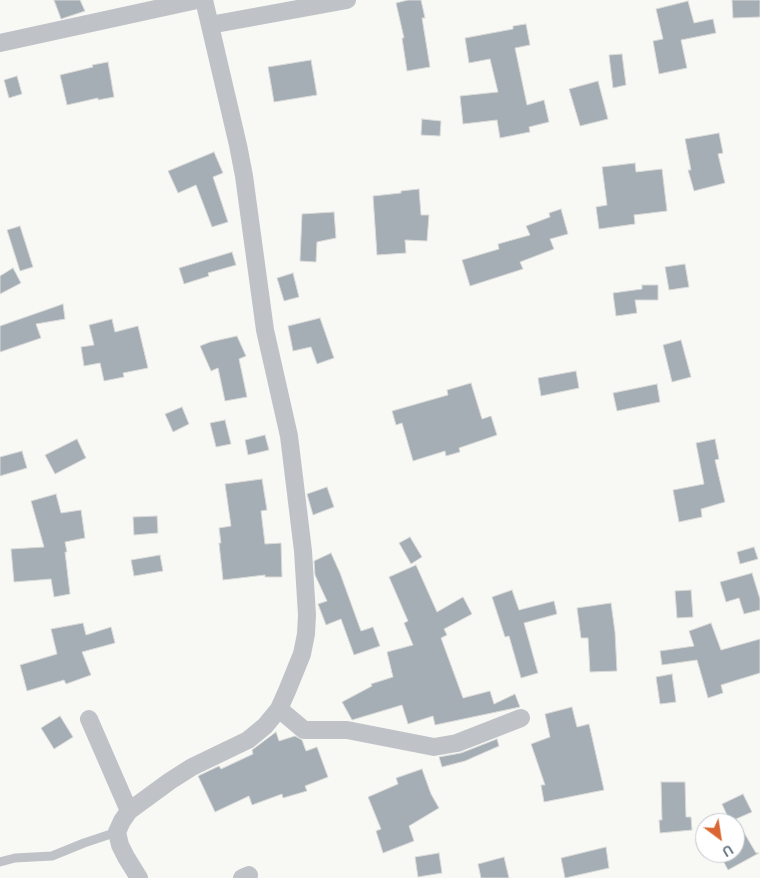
<!DOCTYPE html>
<style>
body{margin:0}
#map{position:relative;width:760px;height:878px;overflow:hidden;background:#f8f8f5;font-family:Figtree,sans-serif}
canvas{display:block}
.north{position:absolute;left:695px;top:813px;width:50px;height:50px;box-sizing:border-box;background:#fff;border:1px solid #c3c8ce;border-radius:50%;rotate:149deg;font-size:14px;font-weight:700;line-height:20px;text-align:center;color:#687685}
.north::after{content:'';display:block;margin:auto;width:18px;height:22px;background:#da6733;clip-path:polygon(50% 0,100% 100%,50% 72%,0 100%)}
</style>
<div id="map">
<canvas width="760" height="878"></canvas>
<div class="north">U</div>
</div>
<script>
const context = document.querySelector('canvas').getContext('2d');
context.lineJoin = 'round';
function fill(path, color) { context.fillStyle = color; context.fill(path, 'evenodd'); }
const shape = rows => new Path2D(rows.map(r => 'M' + r).join(''));
function trace(path, color, width, dash) { context.strokeStyle = color; context.lineWidth = width; context.lineCap = dash ? 'butt' : 'round'; context.setLineDash(dash || []); context.stroke(path); }
const building = shape([
 [54,0,80,0,85,11,61,19,54,0],
 [408,0,421,0,425,18,422,18,430,67,407,71,402,38,404,38,396,3,408,0],
 [732,0,760,0,760,17,733,18,732,0],
 [688,1,694,23,713,19,716,33,681,40,687,68,659,74,653,41,663,39,656,9,688,1],
 [526,24,530,45,515,48,527,105,544,100,549,122,529,127,530,132,500,138,497,120,463,124,460,96,498,92,490,59,469,63,465,38,513,29,513,26,526,24],
 [622,54,626,85,613,88,609,55,622,54],
 [311,60,317,95,274,102,268,67,311,60],
 [108,62,114,97,98,100,98,98,67,105,60,75,93,67,92,65,108,62],
 [17,76,22,94,9,98,4,80,17,76],
 [598,81,608,119,580,126,569,89,598,81],
 [422,119,441,121,440,136,421,135,422,119],
 [719,133,723,153,718,154,725,183,694,191,688,170,691,170,685,139,719,133],
 [214,152,223,173,213,177,228,222,212,227,196,185,178,193,168,171,214,152],
 [635,163,636,172,662,169,667,211,634,215,635,224,599,229,596,207,607,205,602,167,635,163],
 [419,189,421,215,429,215,427,241,405,240,406,253,377,255,373,196,401,193,401,191,419,189],
 [561,209,568,234,550,239,554,249,520,262,523,269,470,286,462,260,499,249,498,244,530,235,526,226,550,217,549,213,561,209],
 [334,212,336,238,317,242,316,262,300,261,302,214,334,212],
 [20,226,33,267,20,271,7,230,20,226],
 [232,252,236,265,208,273,209,276,184,284,179,268,232,252],
 [685,264,689,287,669,290,665,267,685,264],
 [13,268,21,283,0,294,0,276,13,268],
 [293,273,299,297,284,301,277,278,293,273],
 [642,285,658,285,658,300,635,300,637,313,616,316,613,293,642,289,642,285],
 [63,304,65,319,36,324,41,338,0,352,0,326,63,304],
 [320,318,334,358,317,364,311,347,293,351,288,326,320,318],
 [112,319,115,332,138,326,148,368,123,373,124,377,104,381,100,363,84,366,81,347,94,345,89,325,112,319],
 [237,336,246,356,239,359,247,397,225,401,218,368,211,371,200,346,210,342,237,336],
 [681,340,691,377,672,382,663,345,681,340],
 [576,371,579,388,541,396,538,378,576,371],
 [471,383,482,419,491,416,497,435,459,448,460,452,446,456,445,451,413,461,402,423,396,425,392,411,448,395,447,390,471,383],
 [657,384,660,402,617,411,613,393,657,384],
 [182,407,189,424,173,432,165,414,182,407],
 [225,420,231,444,216,447,210,423,225,420],
 [265,435,269,450,248,455,245,440,265,435],
 [77,439,86,458,55,474,45,455,77,439],
 [715,439,719,459,715,460,725,502,701,509,702,517,679,522,673,490,704,484,696,443,715,439],
 [22,451,27,468,0,476,0,457,22,451],
 [262,479,267,510,261,511,265,544,281,543,282,577,265,577,265,575,223,580,219,543,221,543,219,528,231,526,225,484,262,479],
 [327,487,334,507,313,515,307,494,327,487],
 [56,494,61,513,81,510,85,538,65,542,67,552,65,552,70,594,54,597,51,579,14,582,11,549,44,547,31,501,56,494],
 [157,516,158,533,134,535,133,517,157,516],
 [410,537,422,557,411,564,399,543,410,537],
 [754,547,758,559,740,564,737,552,754,547],
 [331,553,340,573,361,631,373,627,380,646,354,655,341,619,326,625,318,604,327,601,315,575,314,561,331,553],
 [160,555,163,571,134,576,131,560,160,555],
 [416,565,437,612,463,597,472,614,444,629,447,635,441,638,463,698,490,691,494,704,515,694,520,707,435,725,433,716,408,724,402,705,352,720,342,702,372,686,371,684,393,677,387,652,413,645,404,623,408,621,389,577,416,565],
 [752,573,760,599,760,610,744,614,739,598,726,602,720,582,752,573],
 [512,590,519,610,554,601,557,614,524,623,538,673,521,678,509,636,505,637,492,597,512,590],
 [691,590,693,617,677,618,675,591,691,590],
 [611,603,615,632,617,671,590,672,588,638,581,638,577,608,611,603],
 [83,623,86,635,111,627,115,643,82,652,91,675,66,684,64,680,27,691,20,665,57,654,51,629,83,623],
 [711,623,721,650,760,639,760,673,721,685,723,693,708,698,697,660,662,665,660,651,694,646,689,631,711,623],
 [672,674,676,702,660,704,656,677,672,674],
 [572,707,577,727,589,724,604,790,544,802,541,785,545,785,531,744,550,737,545,714,572,707],
 [60,716,73,737,54,749,41,728,60,716],
 [276,732,279,741,295,736,302,740,306,751,317,747,328,777,305,786,307,791,283,798,282,794,252,805,249,796,215,812,198,776,219,766,221,769,253,754,252,750,276,732],
 [497,739,499,746,465,761,442,767,439,757,461,753,497,739],
 [422,769,431,794,439,808,409,826,414,841,383,853,376,831,381,829,368,797,398,784,396,778,422,769],
 [661,782,685,782,686,817,691,817,692,830,660,833,659,820,662,820,661,782],
 [743,794,752,812,736,819,756,853,759,853,728,870,719,853,735,853,735,819,730,822,722,804,743,794],
 [606,847,609,868,565,878,561,858,606,847],
 [439,853,442,873,418,877,415,857,439,853],
 [504,857,509,878,481,878,478,864,504,857]
]);
const service = shape([
 [0,862,15,858,52,856,84,843,117,832]
]);
const minor = shape([
 [210,25,347,0],
 [0,43,197,0],
 [279,709,304,730,347,730,434,747,457,743,521,718],
 [89,719,129,811],
 [139,878,126,857,120,845,117,832,122,821,129,811,170,781,192,767,248,740,265,726,279,709,287,691,302,654,306,634,307,615,303,551,289,436,265,330,244,176,238,145,204,0],
 [242,878,249,875]
]);
fill(building, '#a6aeb5');
trace(building, '#d9dad8', 1);
trace(service, '#bfc3c7', 9);
trace(minor, '#bfc3c7', 18);
</script>
